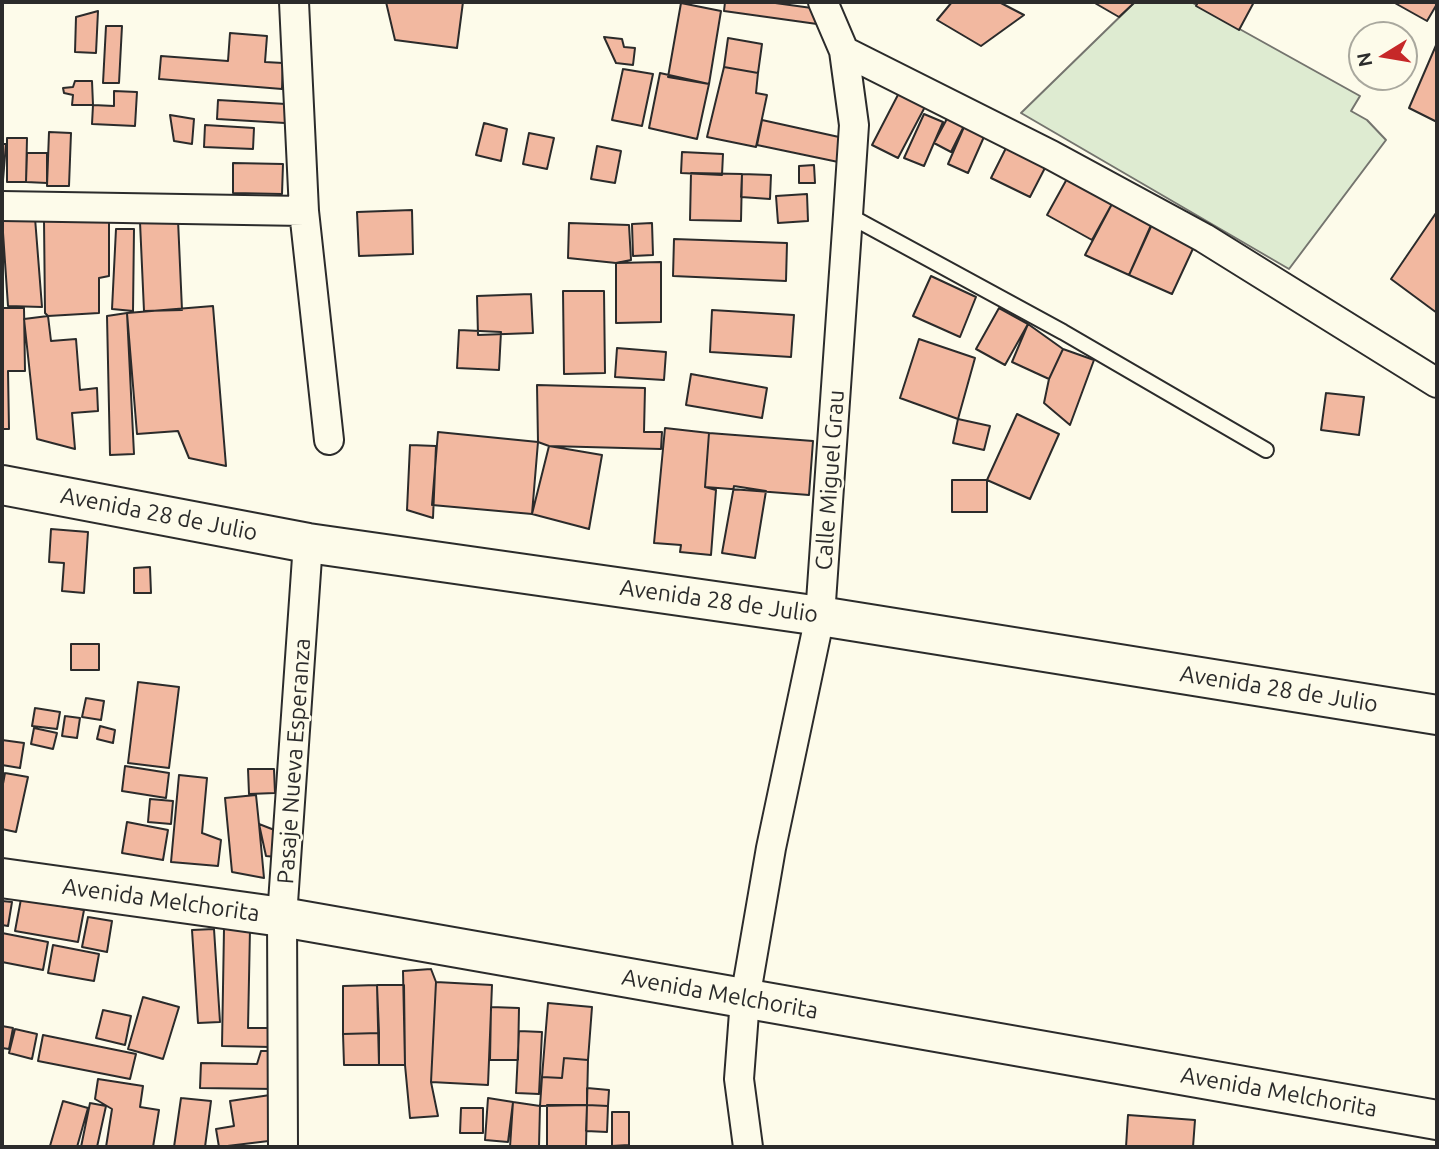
<!DOCTYPE html>
<style>
body{margin:0}
#map{position:relative;width:1439px;height:1149px;overflow:hidden;background:#fdfbea;font-family:Ubuntu,sans-serif}
canvas{display:block}
.frame{position:absolute;inset:0;border:4px solid #2b2b2b;pointer-events:none}
.north{position:absolute;left:1348px;top:21px;width:70px;height:70px;box-sizing:border-box;background:#fdfbea;border:2px solid #a9a89e;border-radius:50%;rotate:259deg;font-size:19px;font-weight:700;line-height:28px;text-align:center;color:#2b2b2b}
.north::after{content:'';display:block;margin:auto;width:24px;height:32px;background:#c62828;clip-path:polygon(50% 0,100% 100%,50% 72%,0 100%)}
</style>
<div id="map">
<canvas width="1439" height="1149"></canvas>
<div class="frame"></div>
<div class="north">N</div>
</div>
<script>
const context = document.querySelector('canvas').getContext('2d');
context.lineJoin = 'round';
function fill(path, color) { context.fillStyle = color; context.fill(path, 'evenodd'); }
const shape = rows => new Path2D(rows.map(r => 'M' + r).join(''));
function trace(path, color, width, dash) { context.strokeStyle = color; context.lineWidth = width; context.lineCap = dash ? 'butt' : 'round'; context.setLineDash(dash || []); context.stroke(path); }
function label(font, color, halo, rows, align = 'center') {
  context.font = font + ' Ubuntu,sans-serif'; context.lineWidth = 5; context.setLineDash([]); context.textBaseline = 'middle'; context.strokeStyle = halo; context.fillStyle = color; for (const [text, x, y, turn = 0] of rows) {
    context.save(); context.translate(x, y); context.rotate((+turn || 0) * Math.PI / 180); context.textAlign = isNaN(turn) ? turn : align; if (halo) context.strokeText(text, 0, 0); context.fillText(text, 0, 0); context.restore();
  }
}
const green = shape([
 [1135,2,1191,2,1360,96,1351,111,1367,120,1386,140,1289,269,1021,113,1135,2]
]);
const building = shape([
 [386,2,463,2,457,48,395,40,386,2],
 [725,2,768,2,819,9,817,24,724,11,725,2],
 [952,2,999,2,1024,15,981,46,937,20,952,2],
 [1093,2,1135,2,1119,17,1093,2],
 [1198,2,1254,2,1239,30,1196,6,1198,2],
 [1393,2,1437,2,1437,4,1427,21,1393,2],
 [681,3,721,11,709,84,668,77,681,3],
 [98,11,96,53,75,52,76,17,98,11],
 [106,26,122,26,119,83,103,83,106,26],
 [230,33,267,36,265,62,283,63,282,89,159,79,161,56,228,61,230,33],
 [604,37,622,39,624,47,635,48,633,65,616,63,604,37],
 [728,38,762,44,758,73,724,67,728,38],
 [1437,43,1437,122,1409,108,1437,43],
 [724,67,758,73,756,93,767,95,756,147,707,137,724,67],
 [623,69,653,74,642,126,612,120,623,69],
 [660,73,709,84,697,139,649,128,660,73],
 [75,81,92,81,93,105,72,105,73,95,64,93,63,88,73,87,75,81],
 [901,89,927,103,898,158,872,145,901,89],
 [114,91,137,92,135,126,92,124,93,105,114,106,114,91],
 [218,100,286,104,285,123,217,119,218,100],
 [924,114,943,122,924,166,904,158,924,114],
 [170,115,194,119,192,144,174,141,170,115],
 [949,115,967,120,951,152,934,143,949,115],
 [762,120,848,139,843,163,757,145,762,120],
 [967,120,987,130,968,173,948,164,967,120],
 [484,123,507,129,501,161,476,155,484,123],
 [205,125,254,128,253,149,204,147,205,125],
 [49,132,71,133,69,186,47,186,49,132],
 [529,133,554,138,547,169,523,164,529,133],
 [7,138,27,138,26,182,7,182,7,138],
 [1009,142,1048,162,1030,197,991,178,1009,142],
 [2,144,6,144,3,180,2,180,2,144],
 [597,146,621,151,615,183,591,179,597,146],
 [682,152,723,154,722,175,681,173,682,152],
 [27,153,47,153,47,183,26,182,27,153],
 [233,163,283,164,282,194,233,193,233,163],
 [814,165,815,183,799,183,799,166,814,165],
 [691,173,742,174,741,221,690,220,691,173],
 [742,174,771,175,770,199,741,197,742,174],
 [1068,177,1113,202,1092,240,1047,215,1068,177],
 [807,194,808,221,778,223,776,196,807,194],
 [1113,202,1152,223,1129,275,1085,255,1113,202],
 [412,210,413,254,359,256,357,212,412,210],
 [1436,213,1437,214,1437,313,1391,279,1436,213],
 [2,218,35,218,42,307,8,306,2,218],
 [44,220,109,220,109,276,99,278,99,313,48,316,45,313,44,220],
 [178,220,182,310,144,311,140,222,178,220],
 [1154,220,1197,240,1172,294,1129,275,1154,220],
 [569,223,629,225,631,260,616,263,568,258,569,223],
 [652,223,653,255,633,256,632,224,652,223],
 [116,229,134,229,133,311,112,309,116,229],
 [674,239,787,243,786,281,673,276,674,239],
 [661,262,661,322,616,323,616,263,661,262],
 [931,276,976,297,960,337,913,316,931,276],
 [563,291,604,291,605,373,564,374,563,291],
 [531,294,533,333,478,335,477,296,531,294],
 [213,306,226,466,189,458,178,431,137,434,127,313,213,306],
 [2,308,24,308,25,371,8,371,9,429,2,429,2,308],
 [999,308,1028,324,1005,365,976,349,999,308],
 [712,310,794,315,791,357,710,352,712,310],
 [127,313,134,454,110,455,107,316,127,313],
 [48,316,51,341,76,339,80,390,97,388,98,411,72,413,75,449,37,439,24,319,48,316],
 [1028,324,1063,349,1049,379,1012,362,1028,324],
 [459,330,501,332,499,370,457,368,459,330],
 [919,339,975,358,958,419,900,398,919,339],
 [617,348,666,352,664,380,615,377,617,348],
 [1063,349,1094,360,1070,425,1044,403,1049,379,1063,349],
 [691,374,767,388,762,418,686,405,691,374],
 [537,385,645,388,644,432,662,432,661,449,549,446,538,442,537,385],
 [1326,393,1364,397,1359,435,1321,430,1326,393],
 [1017,414,1059,434,1030,499,987,480,1017,414],
 [958,419,990,426,984,450,953,443,958,419],
 [665,428,709,433,705,487,716,490,711,555,680,552,681,545,654,543,665,428],
 [438,432,538,442,532,514,432,505,438,432],
 [709,433,813,441,809,495,705,487,709,433],
 [410,445,436,446,433,518,407,510,410,445],
 [549,446,602,455,589,529,532,514,549,446],
 [952,480,987,480,987,512,952,512,952,480],
 [734,486,766,491,755,558,722,553,734,486],
 [51,529,88,532,84,593,62,591,64,563,49,562,51,529],
 [150,567,151,593,134,593,134,568,150,567],
 [71,644,99,644,99,670,71,670,71,644],
 [138,682,179,687,169,768,128,763,138,682],
 [86,698,104,701,101,720,82,717,86,698],
 [35,708,60,712,57,729,32,726,35,708],
 [65,716,80,718,77,738,62,736,65,716],
 [100,726,115,730,113,743,97,739,100,726],
 [34,728,57,733,53,749,31,744,34,728],
 [2,740,24,743,20,768,2,765,2,740],
 [125,766,169,773,166,798,122,791,125,766],
 [248,769,274,769,275,793,249,794,248,769],
 [5,773,28,777,16,832,2,829,2,789,5,773],
 [179,775,207,778,202,833,221,840,218,866,171,862,179,775],
 [256,795,259,824,264,878,232,872,225,798,256,795],
 [150,799,173,801,171,824,148,822,150,799],
 [127,822,168,830,163,860,122,853,127,822],
 [259,824,277,831,286,858,266,856,259,824],
 [21,899,84,910,78,942,15,931,21,899],
 [2,901,12,902,8,926,2,925,2,901],
 [88,917,112,921,107,952,82,947,88,917],
 [214,929,220,1022,198,1023,192,930,214,929],
 [224,929,250,929,248,1028,271,1028,271,1047,222,1046,224,929],
 [2,933,48,942,43,970,2,962,2,933],
 [53,945,99,954,94,981,48,973,53,945],
 [431,969,436,982,431,1082,438,1116,410,1118,405,1065,403,971,431,969],
 [436,982,492,985,488,1085,431,1082,436,982],
 [377,985,379,1033,343,1034,343,986,377,985],
 [377,985,404,985,405,1065,379,1065,377,985],
 [143,997,179,1007,163,1059,128,1049,143,997],
 [548,1003,592,1007,588,1060,564,1058,562,1078,542,1077,548,1003],
 [491,1007,519,1008,518,1060,490,1060,491,1007],
 [103,1010,131,1016,125,1045,96,1038,103,1010],
 [2,1026,13,1028,9,1049,2,1048,2,1026],
 [15,1029,37,1034,32,1059,9,1053,15,1029],
 [519,1031,542,1032,539,1094,516,1093,519,1031],
 [379,1033,379,1065,344,1065,343,1034,379,1033],
 [43,1035,136,1054,130,1079,38,1061,43,1035],
 [261,1051,276,1051,275,1089,200,1088,201,1063,257,1064,261,1051],
 [564,1058,588,1060,587,1105,540,1106,542,1077,562,1078,564,1058],
 [98,1079,143,1086,140,1107,159,1110,153,1147,106,1147,112,1109,95,1099,98,1079],
 [587,1088,609,1090,608,1106,587,1105,587,1088],
 [270,1095,277,1140,219,1147,216,1129,234,1126,230,1101,270,1095],
 [181,1098,211,1101,205,1147,174,1147,181,1098],
 [488,1098,513,1102,508,1142,485,1140,488,1098],
 [63,1101,88,1108,77,1147,50,1146,63,1101],
 [513,1102,540,1106,539,1147,510,1147,513,1102],
 [90,1103,106,1106,97,1147,81,1147,90,1103],
 [547,1105,587,1105,586,1147,547,1147,547,1105],
 [587,1105,608,1106,607,1132,586,1131,587,1105],
 [461,1108,483,1108,483,1133,460,1133,461,1108],
 [612,1112,629,1112,629,1145,612,1146,612,1112],
 [1128,1115,1195,1120,1193,1147,1126,1147,1128,1115]
]);
const lane = shape([
 [848,215,1063,332,1266,450]
]);
const street = shape([
 [294,2,304,211,329,440],
 [844,51,1051,155,1204,238,1437,383],
 [2,206,304,211],
 [283,1147,282,917,308,543],
 [748,1147,739,1079,745,999,771,848,820,616,848,215,854,125,844,51,823,2]
]);
const secondary = shape([
 [2,485,308,543,820,616,1437,715],
 [2,878,282,917,1437,1120]
]);
const streetNames = [
 ["Calle Miguel Grau",830,480,-86],
 ["Avenida 28 de Julio",159,514,11],
 ["Avenida 28 de Julio",719,601,8],
 ["Avenida 28 de Julio",1279,689,9],
 ["Pasaje Nueva Esperanza",294,761,-86],
 ["Avenida Melchorita",161,900,8],
 ["Avenida Melchorita",720,994,10],
 ["Avenida Melchorita",1279,1092,10]
];
fill(green, '#deebd1');
trace(green, '#74746e', 2);
fill(building, '#f2b8a0');
trace(building, '#2b2b2b', 2);
trace(lane, '#2b2b2b', 18);
trace(street, '#2b2b2b', 32);
trace(secondary, '#2b2b2b', 42);
trace(lane, '#fdfbea', 14);
trace(street, '#fdfbea', 28);
trace(secondary, '#fdfbea', 38);
label('23px', '#2b2b2b', '#fdfbea', streetNames);
</script>
